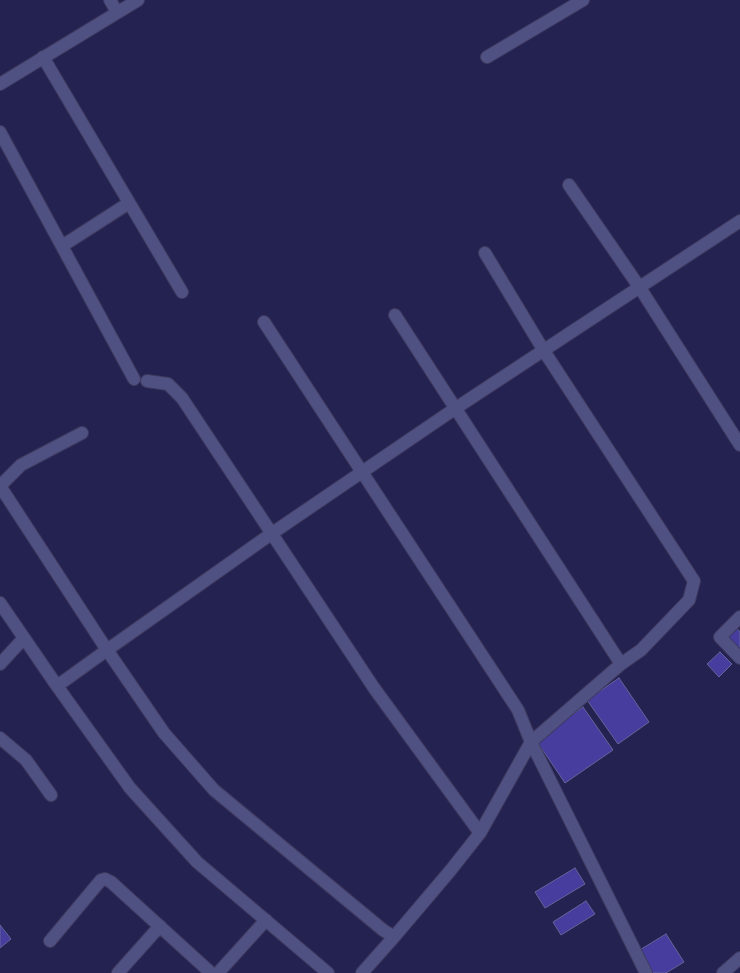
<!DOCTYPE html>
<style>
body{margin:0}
canvas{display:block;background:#242250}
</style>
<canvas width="740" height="973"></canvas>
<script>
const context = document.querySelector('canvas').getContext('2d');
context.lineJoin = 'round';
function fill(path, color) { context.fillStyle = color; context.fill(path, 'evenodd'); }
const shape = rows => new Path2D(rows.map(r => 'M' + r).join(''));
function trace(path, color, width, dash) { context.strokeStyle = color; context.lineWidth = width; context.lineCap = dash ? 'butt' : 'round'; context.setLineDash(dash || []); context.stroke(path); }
const building = shape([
 [736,627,740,632,740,650,727,636,736,627],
 [720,652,732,664,719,677,707,664,720,652],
 [619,678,649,722,618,744,587,700,619,678],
 [583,707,613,750,565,783,536,740,583,707],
 [575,868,585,884,545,908,535,892,575,868],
 [586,901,595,914,561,935,553,922,586,901],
 [0,925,11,939,0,948,0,925],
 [666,934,684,962,666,973,651,973,638,951,666,934]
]);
const minor = shape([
 [110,0,117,12],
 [43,57,182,292],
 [487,57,583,0],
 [0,84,138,0],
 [0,132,134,379],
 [569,185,640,288,740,445],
 [62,246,129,203],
 [395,315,621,664],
 [264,322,362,472,456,408,740,221],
 [147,381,168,384,182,398,374,688,480,833],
 [82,433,21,465,0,486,107,650,164,733,214,790,383,930,394,937,450,871,480,833,531,742,621,664,641,650,689,600,694,581,544,351,485,253],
 [0,603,57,686,107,650,271,534,362,472,518,710,531,742,646,973],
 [740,617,720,637,740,658],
 [0,664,24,638],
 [57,686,130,788,197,862,328,973],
 [0,738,26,760,51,795],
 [50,941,101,880,105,879,111,882,211,973],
 [118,973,160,926],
 [218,973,266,920],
 [362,973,394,937],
 [723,973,740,958]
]);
fill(building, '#463d9f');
trace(building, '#636498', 1);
trace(minor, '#3f3a60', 14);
trace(minor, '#505183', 12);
</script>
